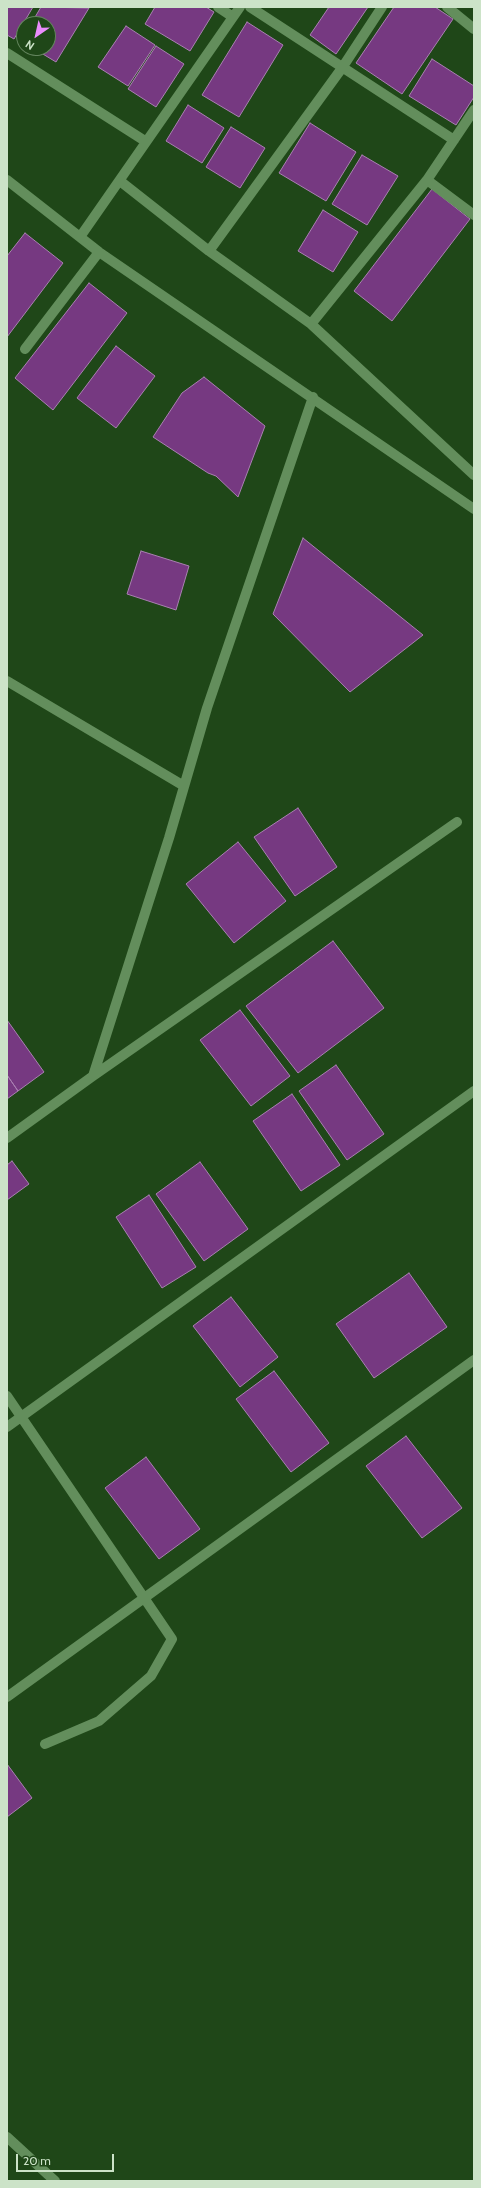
<!DOCTYPE html>
<style>
body{margin:0}
#map{position:relative;width:481px;height:2188px;overflow:hidden;background:#1f4718;font-family:Cabin,sans-serif}
canvas{display:block}
.frame{position:absolute;inset:0;border:8px solid #cce3c8;pointer-events:none}
.north{position:absolute;left:16px;top:16px;width:40px;height:40px;box-sizing:border-box;background:#1f4718;border:1px solid #64855e;border-radius:50%;rotate:214deg;font-size:11px;font-weight:700;line-height:16px;text-align:center;color:#cce3c8}
.north::after{content:'';display:block;margin:auto;width:14px;height:18px;background:#ea8dfc;clip-path:polygon(50% 0,100% 100%,50% 72%,0 100%)}
.scale{position:absolute;left:16px;top:2154px;width:98px;height:18px;box-sizing:border-box;border:2px solid #cce3c8;border-top:0;padding-left:5px;font-size:12px;line-height:14px;white-space:nowrap;color:#cce3c8;-webkit-text-stroke:3px #1f4718;paint-order:stroke}
</style>
<div id="map">
<canvas width="481" height="2188"></canvas>
<div class="frame"></div>
<div class="north">N</div>
<div class="scale">20 m</div>
</div>
<script>
const context = document.querySelector('canvas').getContext('2d');
context.lineJoin = 'round';
function fill(path, color) { context.fillStyle = color; context.fill(path, 'evenodd'); }
const shape = rows => new Path2D(rows.map(r => 'M' + r).join(''));
function trace(path, color, width, dash) { context.strokeStyle = color; context.lineWidth = width; context.lineCap = dash ? 'butt' : 'round'; context.setLineDash(dash || []); context.stroke(path); }
const building = shape([
 [7,7,33,7,14,39,7,35,7,7],
 [41,7,89,8,56,62,33,48,48,48,48,24,31,24,41,7],
 [155,7,206,7,214,12,190,51,145,24,155,7],
 [329,7,368,7,336,54,310,35,329,7],
 [394,7,435,7,453,19,402,94,356,63,394,7],
 [247,22,283,45,239,117,202,95,247,22],
 [126,26,155,45,128,86,98,67,126,26],
 [156,46,184,64,156,107,128,89,156,46],
 [432,59,474,86,474,97,456,125,409,96,432,59],
 [188,105,224,128,202,163,166,141,188,105],
 [310,123,356,152,326,201,279,173,310,123],
 [231,127,265,148,240,188,206,167,231,127],
 [362,155,398,176,367,225,332,204,362,155],
 [432,189,470,219,392,321,354,291,432,189],
 [323,210,358,232,333,272,298,251,323,210],
 [25,233,63,263,7,337,7,256,25,233],
 [89,283,127,313,53,410,15,378,89,283],
 [116,346,155,376,116,428,77,398,116,346],
 [204,377,265,426,238,497,216,476,208,473,153,437,182,393,204,377],
 [303,538,423,635,350,692,273,614,303,538],
 [141,551,189,566,176,610,127,594,141,551],
 [298,808,337,867,295,896,254,837,298,808],
 [238,842,286,901,234,943,186,884,238,842],
 [333,941,384,1008,298,1073,246,1006,333,941],
 [240,1010,290,1076,251,1106,200,1040,240,1010],
 [7,1020,44,1072,18,1091,7,1075,7,1020],
 [336,1065,384,1134,347,1160,299,1091,336,1065],
 [7,1075,18,1091,7,1099,7,1075],
 [292,1094,340,1165,301,1191,253,1121,292,1094],
 [12,1161,29,1184,7,1200,7,1165,12,1161],
 [200,1162,248,1229,204,1261,156,1194,200,1162],
 [149,1195,196,1267,162,1288,116,1217,149,1195],
 [409,1273,447,1327,374,1378,336,1324,409,1273],
 [231,1297,278,1357,240,1387,193,1326,231,1297],
 [274,1371,329,1443,291,1472,236,1399,274,1371],
 [406,1436,462,1508,422,1538,366,1466,406,1436],
 [146,1457,200,1529,159,1559,105,1488,146,1457],
 [7,1764,32,1798,7,1817,7,1764]
]);
const minor = shape([
 [218,7,233,17],
 [250,7,454,140],
 [447,7,474,29],
 [7,53,145,141],
 [474,110,427,180,474,215],
 [7,180,99,252,474,509],
 [120,181,209,251,311,324,474,475],
 [80,237,240,7],
 [209,251,342,68,382,7],
 [311,324,427,180],
 [25,349,99,252],
 [7,681,184,786],
 [93,1076,169,838,207,708,313,397],
 [7,1138,93,1076,457,822],
 [7,1396,172,1639,151,1676,99,1721,45,1744],
 [7,1427,474,1091],
 [7,1697,474,1360],
 [7,2137,55,2181]
]);
fill(building, '#763981');
trace(building, '#aa80b2', 1);
trace(minor, '#638e5c', 10);
</script>
